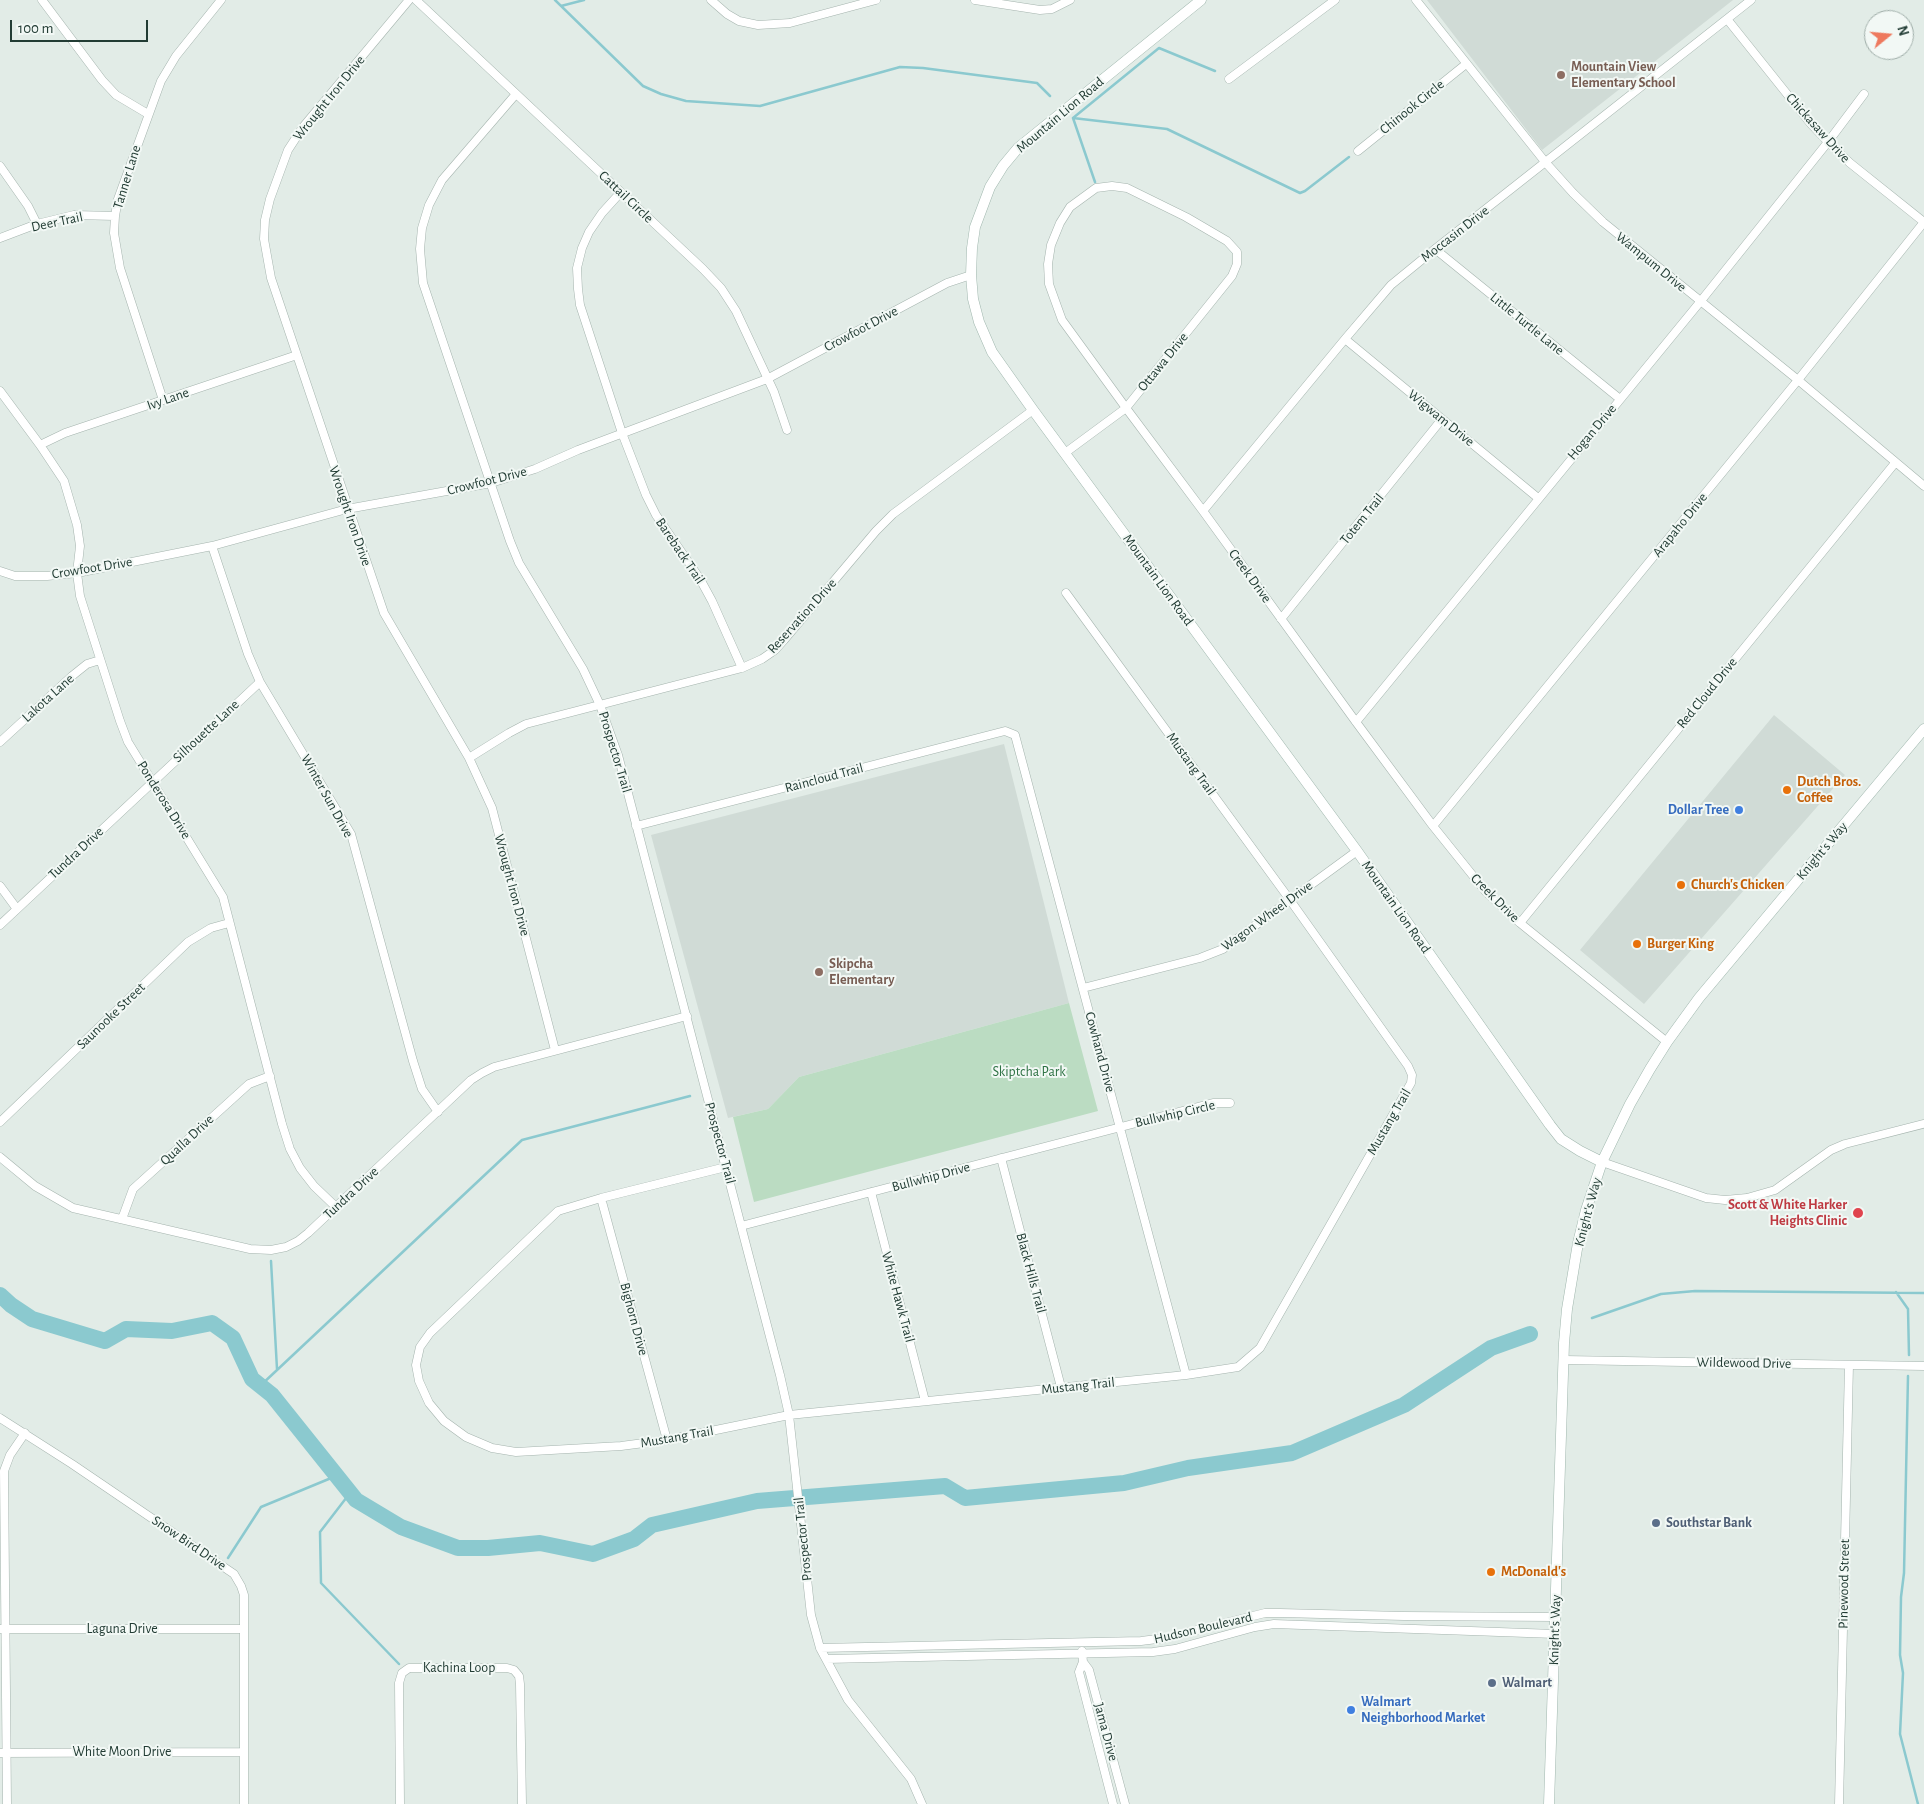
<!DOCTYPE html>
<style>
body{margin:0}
#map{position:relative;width:1924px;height:1804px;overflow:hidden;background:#e2ece7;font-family:"Alegreya Sans",sans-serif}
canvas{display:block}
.north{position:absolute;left:1864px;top:10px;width:50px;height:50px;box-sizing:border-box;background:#f2f8f5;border:1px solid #9fada8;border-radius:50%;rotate:73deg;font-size:14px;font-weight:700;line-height:20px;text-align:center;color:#223c34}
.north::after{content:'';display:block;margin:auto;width:18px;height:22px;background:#ee795e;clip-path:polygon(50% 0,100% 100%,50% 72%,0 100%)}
.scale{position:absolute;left:10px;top:20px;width:138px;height:22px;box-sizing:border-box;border:2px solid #223c34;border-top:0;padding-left:6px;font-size:15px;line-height:18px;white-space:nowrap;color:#223c34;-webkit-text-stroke:4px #f2f8f5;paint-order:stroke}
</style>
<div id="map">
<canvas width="1924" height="1804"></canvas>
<div class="north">N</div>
<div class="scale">100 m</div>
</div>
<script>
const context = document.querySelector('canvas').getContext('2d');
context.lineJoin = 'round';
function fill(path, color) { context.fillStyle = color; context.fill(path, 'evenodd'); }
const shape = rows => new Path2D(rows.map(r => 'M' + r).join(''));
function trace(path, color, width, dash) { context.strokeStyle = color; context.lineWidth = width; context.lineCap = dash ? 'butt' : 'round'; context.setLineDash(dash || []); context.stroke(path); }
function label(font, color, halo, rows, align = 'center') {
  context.font = font + ' "Alegreya Sans",sans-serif'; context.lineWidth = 4; context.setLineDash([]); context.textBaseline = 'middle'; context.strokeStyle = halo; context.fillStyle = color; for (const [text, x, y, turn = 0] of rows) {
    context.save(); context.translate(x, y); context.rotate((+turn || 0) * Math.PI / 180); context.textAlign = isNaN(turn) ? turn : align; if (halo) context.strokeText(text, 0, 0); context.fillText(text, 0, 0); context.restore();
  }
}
const built = shape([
 [1427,0,1733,0,1542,150],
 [1774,715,1845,775,1644,1004,1580,950],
 [1004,744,1069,1003,799,1077,768,1109,728,1118,651,835]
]);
const green = shape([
 [1069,1003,1098,1111,754,1202,733,1117,768,1109,799,1077]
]);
const stream = shape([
 [555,0,643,86,661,94,686,101,760,106,900,67,923,68,1037,83,1050,96],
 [561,6,584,0],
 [1073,118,1167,129,1300,193,1305,191,1349,157],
 [1073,118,1159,48,1215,71],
 [1073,118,1095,182],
 [271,1261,277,1369],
 [1896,1292,1908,1309,1909,1355],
 [1592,1318,1661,1294,1695,1291,1924,1293],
 [1908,1376,1904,1573,1901,1597,1900,1655,1903,1673,1900,1734,1918,1804],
 [260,1386,522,1140,690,1096],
 [350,1493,320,1532,321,1583,399,1664],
 [228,1558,261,1507,336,1476]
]);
const river = shape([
 [0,1295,11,1305,32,1319,105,1341,126,1329,172,1331,212,1323,233,1338,252,1379,272,1395,356,1500,401,1527,458,1548,488,1548,540,1543,593,1554,634,1539,652,1525,757,1501,945,1486,965,1498,1124,1483,1188,1468,1292,1453,1404,1405,1491,1348,1530,1334]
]);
const street = shape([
 [42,0,102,80,116,95,148,114],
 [409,0,303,127,288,150,270,199,265,220,264,239,271,278,384,613,469,758,492,808,555,1050],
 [416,0,703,269,721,288,736,311,774,392,787,430],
 [711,0,727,14,739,21,758,25,790,23,876,0],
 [975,0,1040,10,1052,9,1070,0],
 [1416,0,1546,163,1573,193,1603,222,1798,380,1924,486],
 [1727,19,1811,124,1828,142,1850,163,1924,222],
 [1229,79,1335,0],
 [516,94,442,180,429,205,422,228,420,249,423,283,510,541,519,563,583,669,600,705,618,755,780,1375,789,1415,811,1615,820,1648,848,1700,911,1779,922,1804],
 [1358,151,1466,64],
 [0,166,28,206,37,224],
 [621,192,602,213,589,232,582,248,577,268,578,289,580,305,622,433,646,495,656,515,700,579,712,601,742,668],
 [0,238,37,224,74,215,115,216],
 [1435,249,1620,399],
 [1345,339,1538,498],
 [0,391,40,445,64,481,77,525,80,546,77,573,80,596,120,721,128,742,223,897,282,1124,290,1149,300,1168,314,1186,336,1207],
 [163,400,120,268,114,233,115,216,118,199,161,81,176,56,221,0],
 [40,445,65,433,297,355],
 [1065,453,1126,408,1232,276,1237,264,1237,252,1227,241,1186,217,1127,188,1112,186,1096,188,1070,207,1060,223,1051,245,1048,264,1049,284,1062,320,1126,408,1203,511,1356,722,1433,826,1486,892,1520,923,1667,1042],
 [1203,511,1345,339,1391,285,1435,249,1751,0],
 [212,546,248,654,260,682,351,834,413,1061,422,1089,438,1112],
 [0,571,15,576,47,576,77,573,212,546,347,509,491,483,535,469,578,450,767,379,947,283,971,275],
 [1281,619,1442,419],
 [1356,722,1700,302,1828,142,1864,94],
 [0,742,72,676,87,664,100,660],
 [469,758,509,733,526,724,742,668,762,659,775,650,784,640,876,531,893,514,1033,410],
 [636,826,1005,731,1015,735,1186,1375],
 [1433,826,1798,380,1924,222],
 [0,886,17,909],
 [1520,923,1895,463],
 [0,925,260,682],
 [1083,988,1200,958,1223,949,1357,851],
 [0,1122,188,942,211,928,229,923],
 [0,1157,35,1186,73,1208,250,1249,271,1250,286,1247,298,1241,308,1233,471,1080,482,1073,494,1067,687,1016],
 [1001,1158,1061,1387],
 [1602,1162,1706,1198,1725,1200,1747,1198,1775,1190,1831,1150,1845,1144,1923,1124],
 [726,1167,601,1198,558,1211,430,1333,420,1347,416,1365,419,1381,429,1403,444,1421,466,1437,492,1448,516,1452,621,1446,667,1440,789,1415,1186,1375,1238,1367,1260,1348,1411,1083,1412,1075,1408,1066,1290,900,1066,593],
 [871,1192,925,1401],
 [601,1198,667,1440],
 [122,1219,133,1189,249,1084,270,1076],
 [741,1226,1213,1103,1230,1103],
 [1564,1360,1924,1366],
 [0,1418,72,1464,234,1574,241,1586,244,1595,244,1804],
 [0,1629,244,1629],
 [820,1648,1141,1641,1165,1638,1265,1613,1280,1613,1404,1616,1555,1617],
 [1082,1651,1083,1662,1079,1672,1113,1804],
 [826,1659,1153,1652,1175,1649,1255,1627,1274,1624,1555,1634],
 [1083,1662,1089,1670,1125,1804],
 [0,1753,243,1752],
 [7,1804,4,1471,10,1455,25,1433],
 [400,1804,399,1683,402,1673,409,1668,507,1668,514,1670,519,1676,520,1684,522,1804],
 [1839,1804,1849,1365]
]);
const secondary = shape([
 [1201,0,1018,148,1003,166,990,187,975,227,972,248,971,275,973,299,979,322,992,352,1033,410,1357,851,1550,1125,1561,1139,1580,1151,1602,1162],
 [1549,1804,1564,1343,1567,1309,1578,1243,1586,1210,1602,1162,1630,1104,1650,1069,1667,1042,1699,998,1924,729]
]);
const markers = [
 [1561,75,5,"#8d6e63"],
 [1787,790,5,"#e8710a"],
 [1739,810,5,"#3f7fe0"],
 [1681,885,5,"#e8710a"],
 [1637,944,5,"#e8710a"],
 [819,972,5,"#8d6e63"],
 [1858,1213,6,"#e0444e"],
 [1656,1523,5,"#5c6f8a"],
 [1491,1572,5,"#e8710a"],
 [1492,1683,5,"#5c6f8a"],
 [1351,1710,5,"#3f7fe0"]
];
const educationNames = [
 ["Mountain View",1571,67],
 ["Elementary School",1571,83],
 ["Skipcha",829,964],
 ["Elementary",829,980]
];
const streetNames = [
 ["Wrought Iron Drive",329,98,-51],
 ["Chinook Circle",1412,107,-39],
 ["Mountain Lion Road",1060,115,-40],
 ["Chickasaw Drive",1818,128,48],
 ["Tanner Lane",127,177,-73],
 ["Cattail Circle",626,197,43],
 ["Deer Trail",57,222,-12],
 ["Moccasin Drive",1455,234,-38],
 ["Wampum Drive",1651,262,39],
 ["Little Turtle Lane",1527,324,39],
 ["Crowfoot Drive",861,329,-28],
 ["Ottawa Drive",1163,362,-51],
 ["Ivy Lane",168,399,-19],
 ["Wigwam Drive",1441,418,39],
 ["Hogan Drive",1592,432,-50],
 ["Crowfoot Drive",487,481,-14],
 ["Wrought Iron Drive",350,516,71],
 ["Totem Trail",1362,519,-51],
 ["Arapaho Drive",1680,525,-51],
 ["Bareback Trail",680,551,56],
 ["Crowfoot Drive",92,568,-9],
 ["Creek Drive",1250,576,54],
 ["Mountain Lion Road",1158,580,54],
 ["Reservation Drive",802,616,-48],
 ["Red Cloud Drive",1707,693,-51],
 ["Lakota Lane",48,698,-42],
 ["Silhouette Lane",206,731,-43],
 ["Prospector Trail",615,752,73],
 ["Mustang Trail",1191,764,54],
 ["Raincloud Trail",824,778,-15],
 ["Winter Sun Drive",327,796,61],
 ["Ponderosa Drive",164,800,58],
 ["Knight's Way",1822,851,-50],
 ["Tundra Drive",76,853,-43],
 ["Wrought Iron Drive",512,885,75],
 ["Creek Drive",1495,898,45],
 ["Mountain Lion Road",1396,907,55],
 ["Wagon Wheel Drive",1267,916,-36],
 ["Saunooke Street",111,1016,-44],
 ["Cowhand Drive",1100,1052,75],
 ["Bullwhip Circle",1175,1114,-13],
 ["Mustang Trail",1389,1122,-60],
 ["Qualla Drive",187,1140,-43],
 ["Prospector Trail",720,1143,75],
 ["Bullwhip Drive",931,1177,-15],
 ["Tundra Drive",351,1193,-43],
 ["Knight's Way",1588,1212,-75],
 ["Black Hills Trail",1031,1273,75],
 ["White Hawk Trail",898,1297,75],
 ["Bighorn Drive",634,1319,75],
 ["Wildewood Drive",1744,1363,1],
 ["Mustang Trail",1078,1386,-6],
 ["Mustang Trail",677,1437,-10],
 ["Prospector Trail",803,1539,-96],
 ["Snow Bird Drive",189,1543,34],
 ["Pinewood Street",1844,1584,-89],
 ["Hudson Boulevard",1203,1628,-13],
 ["Laguna Drive",122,1629],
 ["Knight's Way",1555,1630,-88],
 ["Kachina Loop",459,1668],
 ["Jama Drive",1106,1732,75],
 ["White Moon Drive",122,1752]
];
const foodNames = [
 ["Dutch Bros.",1797,782],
 ["Coffee",1797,798],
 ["Church's Chicken",1691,885],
 ["Burger King",1647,944],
 ["McDonald's",1501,1572]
];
const shopNames = [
 ["Dollar Tree",1729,810],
 ["Walmart",1361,1702,"left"],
 ["Neighborhood Market",1361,1718,"left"]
];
const parkNames = [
 ["Skiptcha Park",1029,1072]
];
const healthNames = [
 ["Scott & White Harker",1847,1205],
 ["Heights Clinic",1847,1221]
];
const serviceNames = [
 ["Southstar Bank",1666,1523],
 ["Walmart",1502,1683]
];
fill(built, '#d0dbd6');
fill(green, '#bbdcc2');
trace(stream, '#8bc9cf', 2.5);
trace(river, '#8bc9cf', 16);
trace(street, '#a5b4ae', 9);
trace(secondary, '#a0b7ae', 11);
trace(street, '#fff', 8);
trace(secondary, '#fff', 10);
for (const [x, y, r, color] of markers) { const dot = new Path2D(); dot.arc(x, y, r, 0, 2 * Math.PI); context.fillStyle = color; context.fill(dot); trace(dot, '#f2f8f5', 2); }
label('bold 14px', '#785e54', '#f2f8f5', educationNames, 'left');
label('14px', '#223c34', '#f2f8f5', streetNames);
label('bold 14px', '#c56008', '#f2f8f5', foodNames, 'left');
label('bold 14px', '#366cbe', '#f2f8f5', shopNames, 'right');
label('14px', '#2e7244', '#f2f8f5', parkNames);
label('bold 14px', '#be3a42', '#f2f8f5', healthNames, 'right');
label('bold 14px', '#4e5e75', '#f2f8f5', serviceNames, 'left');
</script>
